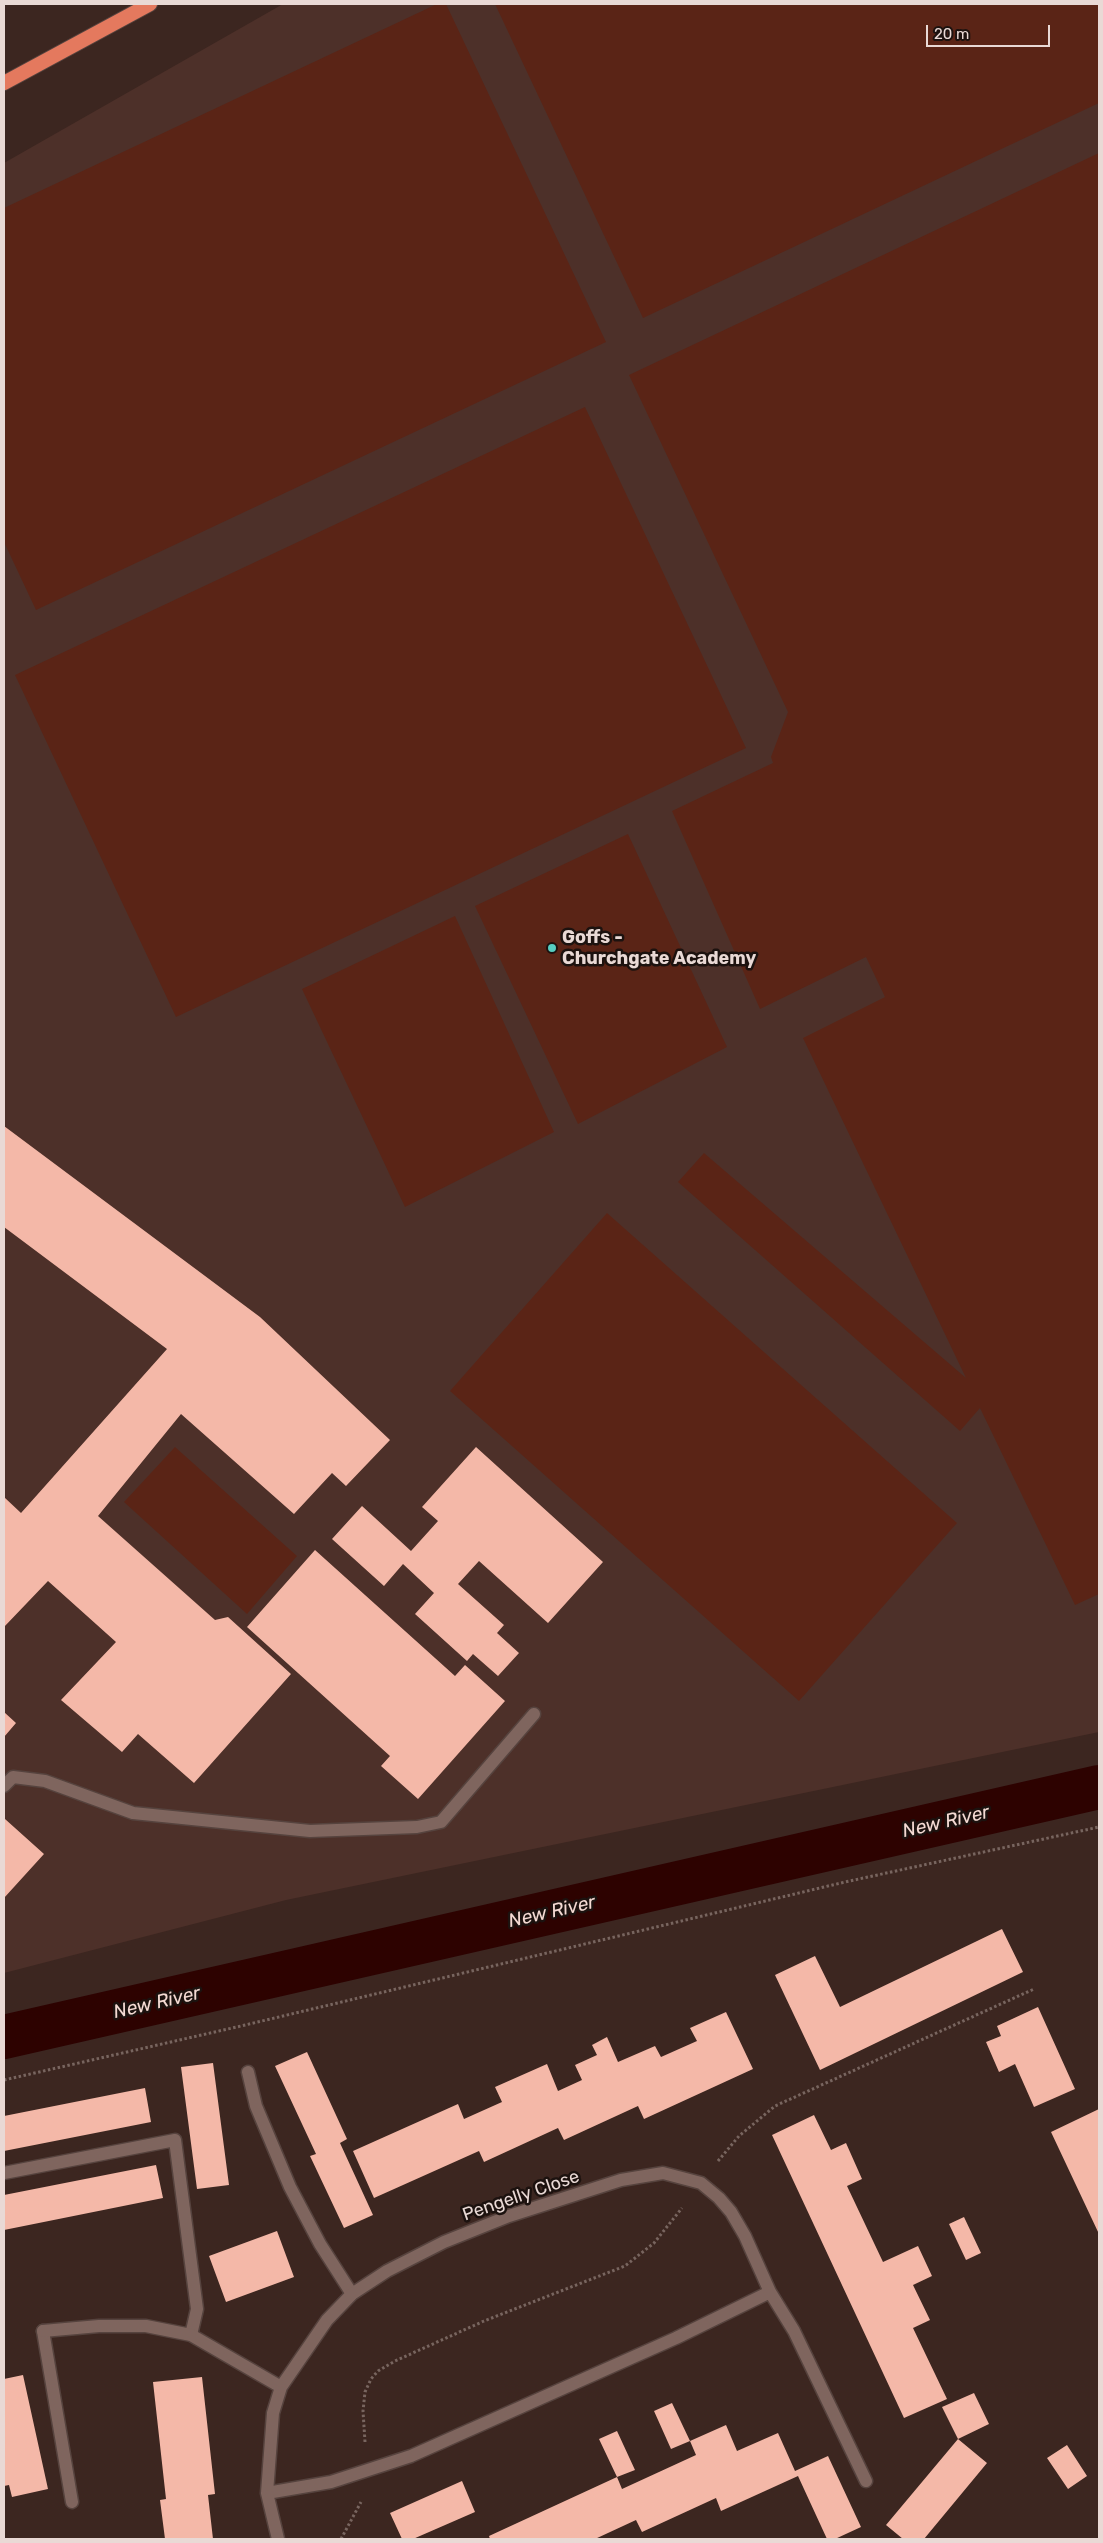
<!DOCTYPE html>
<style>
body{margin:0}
#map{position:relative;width:1103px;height:2543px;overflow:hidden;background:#3c2620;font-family:Rubik,sans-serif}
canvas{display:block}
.frame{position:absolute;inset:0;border:5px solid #e9d9d5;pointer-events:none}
.scale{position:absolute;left:926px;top:25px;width:124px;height:22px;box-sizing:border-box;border:2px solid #e9d9d5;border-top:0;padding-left:6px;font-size:15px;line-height:18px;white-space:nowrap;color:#e9d9d5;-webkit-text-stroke:4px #1c120f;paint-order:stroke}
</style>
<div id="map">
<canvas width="1103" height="2543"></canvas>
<div class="frame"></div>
<div class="scale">20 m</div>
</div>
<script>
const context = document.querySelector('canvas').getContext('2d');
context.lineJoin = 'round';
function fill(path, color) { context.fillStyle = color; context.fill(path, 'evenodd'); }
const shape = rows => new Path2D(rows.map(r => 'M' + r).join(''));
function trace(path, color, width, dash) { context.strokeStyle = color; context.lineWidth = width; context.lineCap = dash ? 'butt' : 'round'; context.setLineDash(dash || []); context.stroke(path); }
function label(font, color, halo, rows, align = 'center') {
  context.font = font + ' Rubik,sans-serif'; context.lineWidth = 5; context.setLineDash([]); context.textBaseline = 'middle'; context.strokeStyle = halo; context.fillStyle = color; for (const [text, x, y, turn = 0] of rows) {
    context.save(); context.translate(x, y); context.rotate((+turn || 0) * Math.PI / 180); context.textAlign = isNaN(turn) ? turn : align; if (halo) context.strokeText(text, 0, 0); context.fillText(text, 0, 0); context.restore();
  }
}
const built = shape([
 [283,4,1099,4,1099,1732,286,1900,4,1973,4,163]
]);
const green = shape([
 [437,4,446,4,606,342,36,610,4,542,4,208],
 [495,4,1099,4,1099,103,643,318],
 [1099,153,1099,1594,1075,1605,980,1408,960,1431,678,1182,704,1153,966,1378,803,1038,885,997,866,957,760,1009,672,811,773,763,771,757,788,712,629,375],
 [585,407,746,748,176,1017,15,675],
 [628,834,727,1047,578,1124,475,906],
 [455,916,554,1132,405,1207,302,989],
 [607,1213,957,1523,799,1701,450,1391],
 [175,1447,297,1556,247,1614,124,1502]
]);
const canal = shape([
 [4,2037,1099,1787]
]);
const building = shape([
 [4,1126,260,1317,390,1440,346,1486,332,1473,294,1514,181,1414,98,1516,215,1620,228,1617,291,1674,194,1783,138,1734,122,1752,61,1700,116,1642,48,1581,4,1627,4,1497,21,1513,167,1349,4,1227],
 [476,1447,603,1562,548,1623,479,1561,458,1584,504,1625,497,1633,519,1653,498,1676,473,1654,467,1661,415,1614,434,1593,403,1564,384,1586,332,1539,362,1506,411,1551,438,1521,422,1507],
 [315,1550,455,1676,465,1665,505,1701,418,1799,381,1766,390,1756,247,1627],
 [4,1712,16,1723,4,1737],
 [5,1819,44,1854,4,1898,4,1821],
 [1002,1929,1023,1972,820,2070,775,1975,815,1956,840,2007],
 [1038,2007,1075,2089,1034,2107,1015,2064,999,2072,986,2042,1001,2036,997,2026],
 [726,2012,753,2069,644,2119,638,2106,564,2140,558,2128,484,2162,479,2151,374,2198,353,2151,458,2104,464,2119,502,2102,495,2087,547,2064,558,2091,582,2080,575,2065,597,2055,592,2045,607,2037,618,2062,655,2046,661,2057,697,2041,690,2028],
 [307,2052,347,2139,340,2143,373,2215,344,2228,310,2156,316,2154,275,2066],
 [213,2063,229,2185,197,2189,181,2067],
 [145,2088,151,2122,4,2151,4,2116],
 [1099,2109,1099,2234,1051,2132],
 [814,2115,831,2150,846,2143,862,2179,847,2186,883,2262,918,2246,932,2276,913,2285,930,2320,913,2328,947,2399,904,2418,772,2135],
 [156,2165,163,2198,4,2230,4,2195],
 [964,2217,981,2253,966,2260,949,2224],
 [277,2231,294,2277,226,2302,209,2256],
 [23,2375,48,2489,12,2497,9,2485,4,2486,4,2379],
 [202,2377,215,2494,208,2495,213,2539,165,2539,160,2500,166,2499,153,2382],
 [974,2393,989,2424,958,2439,942,2407],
 [672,2403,690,2441,726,2425,737,2451,778,2433,795,2471,828,2456,861,2527,835,2539,827,2539,798,2476,721,2511,716,2498,642,2532,636,2520,595,2539,490,2539,489,2536,617,2477,622,2489,696,2455,690,2441,671,2449,654,2411],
 [617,2431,635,2470,617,2477,599,2439],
 [958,2439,987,2463,924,2539,903,2539,886,2525],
 [1067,2445,1087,2476,1068,2489,1047,2458],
 [462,2481,475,2512,413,2539,402,2539,390,2513]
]);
const path = shape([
 [4,2080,241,2026,845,1882,1099,1827],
 [718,2161,739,2136,775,2106,1034,1989],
 [365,2442,363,2411,365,2392,371,2379,378,2371,395,2361,484,2321,625,2266,654,2243,682,2208],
 [341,2539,361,2502]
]);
const service = shape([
 [4,1786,13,1777,45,1781,133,1813,310,1831,417,1827,441,1822,534,1714],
 [248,2072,256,2106,290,2187,320,2244,352,2294],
 [4,2173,175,2140,197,2309,191,2335],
 [43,2331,72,2502]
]);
const minor = shape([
 [770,2292,794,2331,866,2481],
 [43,2331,99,2326,146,2326,191,2335,281,2387],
 [267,2493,331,2482,411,2456,676,2338,770,2292,745,2236,731,2212,719,2198,701,2183,663,2173,621,2180,509,2216,444,2242,387,2271,352,2294,327,2320,281,2387,273,2413,267,2493,278,2539]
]);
const trunk = shape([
 [4,83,150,4]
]);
const markers = [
 [552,948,5,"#57cec1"]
];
const poiNames = [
 ["Goffs -",562,938],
 ["Churchgate Academy",562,959]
];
const streetNames = [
 ["Pengelly Close",521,2196,-19]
];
const waterNames = [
 ["New River",946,1822,-13],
 ["New River",552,1912,-13],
 ["New River",157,2003,-13]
];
fill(built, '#4d3029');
fill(green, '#5a2416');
trace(canal, '#2d0200', 44);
fill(building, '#f4b8a8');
trace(service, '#56433e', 15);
trace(minor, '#56433e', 15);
trace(trunk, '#56433e', 16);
trace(path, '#78655f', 3, [2.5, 2.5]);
trace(service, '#7f655e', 12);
trace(minor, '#7f655e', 12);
trace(trunk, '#e4795e', 14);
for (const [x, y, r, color] of markers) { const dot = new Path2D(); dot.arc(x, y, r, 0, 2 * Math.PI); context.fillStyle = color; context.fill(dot); trace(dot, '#1c120f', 2); }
label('bold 18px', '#e9d9d5', '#1c120f', poiNames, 'left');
label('18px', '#e9d9d5', '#1c120f', streetNames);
label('italic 19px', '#f4dad3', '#1c120f', waterNames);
</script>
